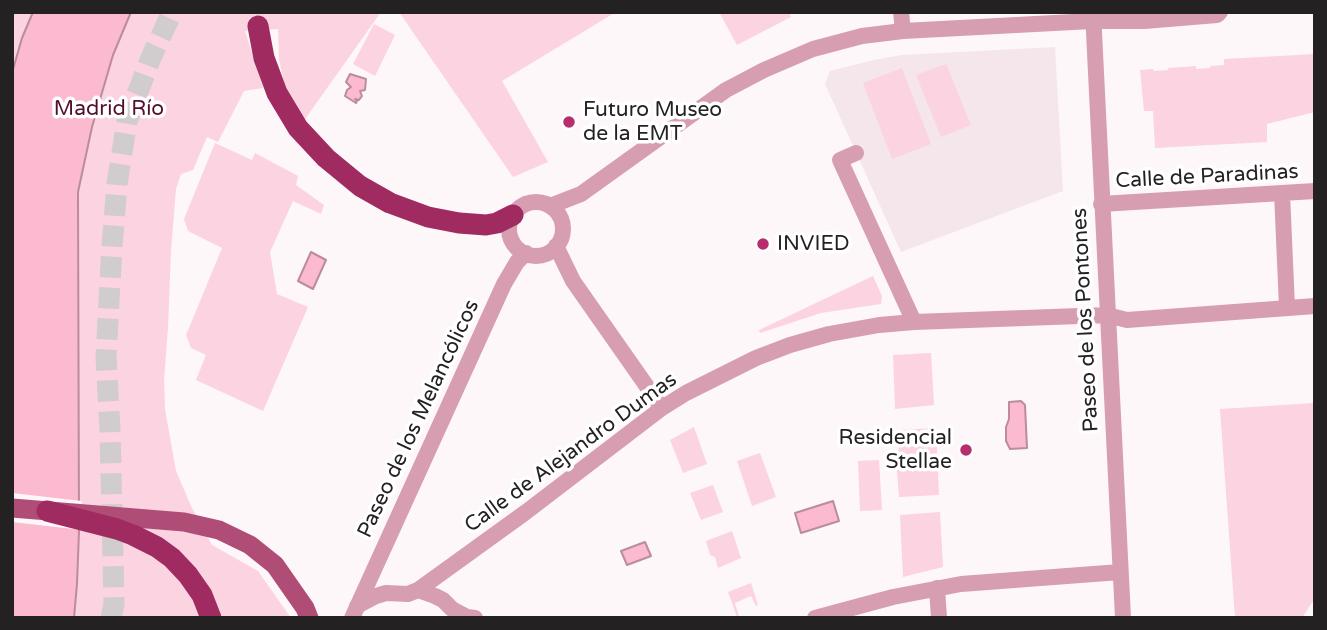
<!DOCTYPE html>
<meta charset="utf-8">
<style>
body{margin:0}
#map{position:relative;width:1327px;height:630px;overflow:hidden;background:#fdf7f9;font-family:"Varela Round",sans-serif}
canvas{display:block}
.frame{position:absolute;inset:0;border:14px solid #232121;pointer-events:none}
</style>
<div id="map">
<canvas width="1327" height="630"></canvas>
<div class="frame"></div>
</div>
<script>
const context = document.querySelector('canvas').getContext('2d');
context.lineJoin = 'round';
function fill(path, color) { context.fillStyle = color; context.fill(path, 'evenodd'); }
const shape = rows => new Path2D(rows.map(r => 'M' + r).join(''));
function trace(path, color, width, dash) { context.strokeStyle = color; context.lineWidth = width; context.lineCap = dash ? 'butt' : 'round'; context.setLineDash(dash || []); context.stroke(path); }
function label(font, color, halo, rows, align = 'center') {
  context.font = font + ' "Varela Round",sans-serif'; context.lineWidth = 7; context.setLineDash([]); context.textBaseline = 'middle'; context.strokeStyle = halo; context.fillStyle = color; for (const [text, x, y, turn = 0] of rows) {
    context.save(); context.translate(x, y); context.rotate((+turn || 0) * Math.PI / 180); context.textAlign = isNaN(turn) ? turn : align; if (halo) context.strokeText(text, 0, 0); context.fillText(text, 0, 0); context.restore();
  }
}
const built = shape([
 [1055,47,1063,191,901,252,825,84,830,71,874,60,902,55]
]);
const green = shape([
 [12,12,381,12,303,122,285,88,279,59,278,29,245,31,263,88,244,91,218,142,207,137,193,170,181,174,176,189,171,251,168,328,164,380,165,409,176,471,191,506,212,545,258,571,291,618,12,618],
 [399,12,616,12,502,81,548,162,513,177],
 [719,12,789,12,791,17,737,45],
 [374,24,395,35,375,76,353,64],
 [1315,54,1315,112,1267,124,1267,142,1155,148,1153,111,1144,111,1140,70,1153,69,1154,71,1168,70,1168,68,1196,66,1196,69,1210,68,1210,66,1224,65,1224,59],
 [946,64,971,125,941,137,916,75],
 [902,68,931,144,892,159,863,83],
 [215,143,252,160,255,153,298,176,296,185,324,205,321,214,293,201,270,252,277,294,308,307,263,411,196,380,206,355,191,348,186,335,222,248,188,231,184,219],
 [873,276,882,296,881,304,821,313,760,333,759,330],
 [931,353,934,405,895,409,893,355],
 [1315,403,1315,598,1302,618,1235,618,1220,409],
 [694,427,707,464,683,473,670,440],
 [936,428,939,495,899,497,896,460,899,459,898,430],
 [760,453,776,497,752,506,737,461],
 [879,460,882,510,860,511,858,461],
 [713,485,723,512,701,520,690,493],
 [940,512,943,567,903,577,900,515],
 [732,531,741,558,718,568,715,557,710,555,706,541],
 [751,583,758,605,756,606,751,596,735,603,739,617,737,617,728,592]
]);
const water = shape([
 [33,12,131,12,113,55,92,127,78,192,79,531,77,584,74,618,12,618,12,73,22,38,33,12],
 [350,74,366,79,365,90,360,91,362,96,359,100,355,99,357,101,356,103,345,96,347,90,351,87,346,82,350,74],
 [311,252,326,260,313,289,298,281,311,252],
 [1021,401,1025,405,1027,448,1010,449,1006,441,1006,427,1009,419,1009,402,1021,401],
 [833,501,839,521,801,533,795,513,833,501],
 [645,542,651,556,627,565,621,551,645,542]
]);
const pier = shape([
 [12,493,82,501,82,530,12,522]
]);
const highwayTunnel = shape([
 [111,618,114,604,110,429,106,357,112,246,117,184,127,121,150,60,172,12]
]);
const minor = shape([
 [901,12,903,31],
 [1093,12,1123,618],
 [856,153,840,160,914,322],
 [1282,193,1287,307],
 '509 229a27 27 0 1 1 54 0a27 27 0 1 1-54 0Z',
 [1101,204,1315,191],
 [550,206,581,194,726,90,764,70,813,49,862,36,903,31,1092,21,1144,21,1217,15,1220,12],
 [556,246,573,281,662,408],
 [937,588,939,618],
 [418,590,435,596,443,600,452,609,467,617,475,618],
 [357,606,376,596,386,593,408,594,418,590,526,512,662,408,686,393,756,358,790,345,829,334,879,325,914,322,1107,315,1127,320,1315,306],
 [352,618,504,284,517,262,526,253],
 [815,618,893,597,961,584,1120,572]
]);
const major = shape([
 [12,508,184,522,219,530,250,545,275,565,305,608,309,618]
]);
const highway = shape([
 [258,26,264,58,277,93,298,128,326,158,360,186,390,203,428,217,459,223,486,225,497,223,513,215],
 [47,511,117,529,133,535,157,547,172,558,188,575,202,595,211,618]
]);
const markers = [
 [569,122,7,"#b62e6e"],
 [763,244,7,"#b62e6e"],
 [966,450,7,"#b62e6e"]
];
const parkNames = [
 ["Madrid Río",109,109]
];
const poiNames = [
 ["Futuro Museo",583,110],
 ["de la EMT",583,134],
 ["INVIED",777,244],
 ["Residencial",952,438,"right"],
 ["Stellae",952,462,"right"]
];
const streetNames = [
 ["Calle de Paradinas",1207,177,-3],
 ["Paseo de los Pontones",1086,320,-93],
 ["Paseo de los Melancólicos",419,419,-65],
 ["Calle de Alejandro Dumas",571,453,-36]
];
fill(built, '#f4e6ea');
fill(green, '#fcd3e0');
fill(water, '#fbbad0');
trace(water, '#ba8c9c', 2);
fill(pier, '#fdf7f9');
trace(highwayTunnel, '#d1ccce', 21, [21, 10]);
trace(minor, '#d79eb1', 16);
trace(major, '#b04d76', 19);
trace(highway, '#9f2b61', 21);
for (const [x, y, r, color] of markers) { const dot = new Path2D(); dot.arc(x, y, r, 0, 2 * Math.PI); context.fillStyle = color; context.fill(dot); trace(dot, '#fff', 2.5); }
label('21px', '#520e2e', '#fff', parkNames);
label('21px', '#232121', '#fff', poiNames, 'left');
label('21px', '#232121', '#fff', streetNames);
</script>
